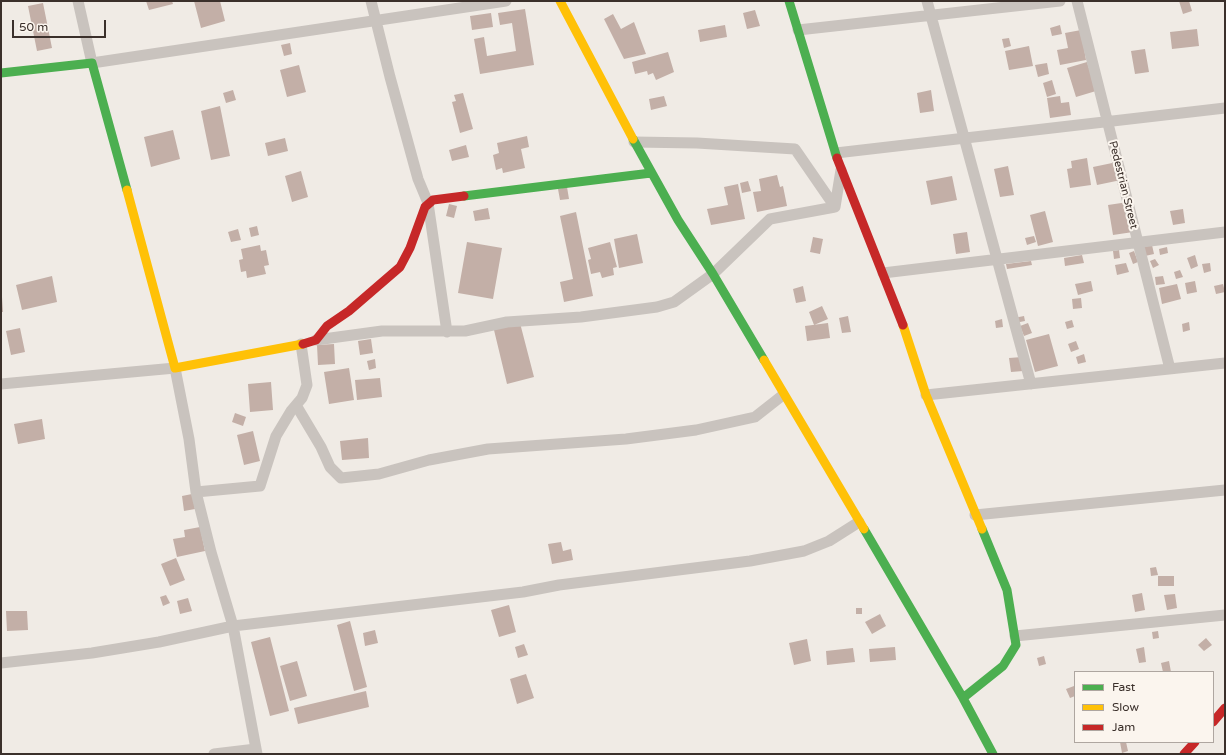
<!DOCTYPE html>
<style>
body{margin:0}
#map{position:relative;width:1226px;height:755px;overflow:hidden;background:#f0ebe5;font-family:"Varela Round",sans-serif}
canvas{display:block}
.frame{position:absolute;inset:0;border:2px solid #3b302b;pointer-events:none}
.legend{position:absolute;left:1074px;top:671px;width:140px;height:72px;box-sizing:border-box;background:#fbf5ee;border:1px solid #aea6a0;margin:0;padding:5px 7px;list-style:none;font-size:12px;color:#3b302b}
.legend li{display:flex;align-items:center;gap:8px;height:20px}
.legend b{width:20px;border:1px solid #aea6a0}
.scale{position:absolute;left:12px;top:20px;width:94px;height:18px;box-sizing:border-box;border:2px solid #3b302b;border-top:0;padding-left:5px;font-size:12px;line-height:14px;white-space:nowrap;color:#3b302b;-webkit-text-stroke:3px #fbf5ee;paint-order:stroke}
</style>
<div id="map">
<canvas width="1226" height="755"></canvas>
<div class="frame"></div>
<ul class="legend">
<li><b style="height:5px;background:#4caf50"></b>Fast</li>
<li><b style="height:5px;background:#ffc107"></b>Slow</li>
<li><b style="height:5px;background:#c62828"></b>Jam</li>
</ul>
<div class="scale">50 m</div>
</div>
<script>
const context = document.querySelector('canvas').getContext('2d');
context.lineJoin = 'round';
function fill(path, color) { context.fillStyle = color; context.fill(path, 'evenodd'); }
const shape = rows => new Path2D(rows.map(r => 'M' + r).join(''));
function trace(path, color, width, dash) { context.strokeStyle = color; context.lineWidth = width; context.lineCap = dash ? 'butt' : 'round'; context.setLineDash(dash || []); context.stroke(path); }
function label(font, color, halo, rows, align = 'center') {
  context.font = font + ' "Varela Round",sans-serif'; context.lineWidth = 4; context.setLineDash([]); context.textBaseline = 'middle'; context.strokeStyle = halo; context.fillStyle = color; for (const [text, x, y, turn = 0] of rows) {
    context.save(); context.translate(x, y); context.rotate((+turn || 0) * Math.PI / 180); context.textAlign = isNaN(turn) ? turn : align; if (halo) context.strokeText(text, 0, 0); context.fillText(text, 0, 0); context.restore();
  }
}
const building = shape([
 [146,1,172,1,173,4,149,10],
 [194,1,220,1,225,21,201,28],
 [1179,1,1189,1,1192,11,1183,14],
 [43,3,52,48,37,51,28,6],
 [525,9,534,65,480,74,474,39,484,37,487,56,516,51,512,23,500,25,498,13],
 [755,10,760,26,747,29,743,13],
 [491,13,493,27,472,30,470,16],
 [613,14,621,29,634,22,646,54,624,59,604,19],
 [725,25,727,37,700,42,698,30],
 [1060,25,1062,34,1052,36,1050,28],
 [1197,29,1199,46,1172,49,1170,32],
 [1081,30,1086,60,1060,65,1057,50,1068,48,1065,33],
 [1009,38,1011,46,1004,48,1002,39],
 [290,43,292,54,284,56,281,45],
 [1029,46,1033,66,1009,70,1005,51],
 [1145,49,1149,72,1135,74,1131,51],
 [668,52,674,72,656,80,653,73,648,75,647,71,635,74,632,62],
 [1087,62,1096,91,1076,97,1067,68],
 [1047,63,1049,74,1038,77,1035,65],
 [299,65,306,92,287,97,280,70],
 [1052,80,1056,94,1047,97,1043,83],
 [233,90,236,100,226,103,223,93],
 [931,90,934,111,920,113,917,93],
 [463,93,473,129,460,133,452,102,456,101,454,95],
 [664,96,667,106,651,110,649,99],
 [1060,96,1061,103,1069,102,1071,115,1050,118,1047,98],
 [220,106,230,156,211,160,201,111],
 [173,130,180,159,151,167,144,137],
 [527,136,529,147,521,149,525,168,503,173,502,168,496,170,493,155,499,153,497,143],
 [285,138,288,151,268,156,265,143],
 [466,145,469,157,452,161,449,150],
 [1087,158,1091,185,1070,188,1067,169,1072,168,1071,161],
 [1117,162,1121,180,1097,185,1093,167],
 [1008,166,1014,195,1000,197,994,169],
 [301,171,308,197,292,202,285,176],
 [777,175,780,187,783,186,787,206,757,212,753,192,761,191,759,179],
 [952,176,957,200,931,205,926,181],
 [748,181,751,191,742,193,740,183],
 [738,184,745,219,711,225,707,209,728,205,724,187],
 [567,187,569,199,560,200,558,189],
 [1128,202,1133,232,1113,235,1108,205],
 [449,204,457,206,454,218,446,216],
 [488,208,490,219,475,221,473,211],
 [1183,209,1185,223,1173,225,1170,211],
 [1045,211,1053,242,1038,246,1030,215],
 [576,212,593,296,564,302,560,282,573,279,560,216],
 [257,226,259,235,251,237,249,228],
 [238,229,241,240,231,242,228,232],
 [967,232,970,252,956,254,953,234],
 [637,234,643,263,619,268,614,239],
 [1034,236,1036,242,1027,245,1025,238],
 [813,237,823,239,820,254,810,252],
 [467,242,502,248,493,299,458,293],
 [610,242,617,267,613,268,614,275,602,278,600,272,591,274,588,260,591,259,588,248],
 [260,245,261,251,266,250,269,265,264,266,266,274,247,278,246,271,241,272,239,260,243,259,241,249],
 [1152,245,1154,254,1145,256,1144,247],
 [1167,247,1168,253,1160,255,1159,249],
 [1119,250,1120,258,1114,259,1113,251],
 [1134,251,1138,262,1133,264,1129,253],
 [1082,255,1084,263,1065,266,1064,258],
 [1195,255,1198,266,1191,269,1187,258],
 [1155,259,1159,265,1153,268,1150,261],
 [1031,261,1032,265,1007,269,1006,264],
 [1126,263,1129,272,1117,275,1115,265],
 [1210,263,1211,271,1204,273,1202,264],
 [1180,270,1183,277,1176,279,1174,272],
 [52,276,57,302,22,310,16,285],
 [1163,276,1165,284,1156,285,1155,277],
 [1091,281,1093,291,1078,295,1075,284],
 [1195,281,1197,292,1187,294,1185,283],
 [1177,284,1181,299,1162,304,1159,288],
 [1223,284,1225,292,1216,294,1214,286],
 [803,286,806,301,796,303,793,289],
 [1,297,2,297,3,312,1,312],
 [1081,298,1082,308,1073,309,1072,299],
 [822,306,828,319,814,325,809,312],
 [848,316,851,332,842,333,839,318],
 [1024,316,1025,321,1015,323,1014,318],
 [1002,319,1003,327,996,328,995,321],
 [1072,320,1074,327,1067,329,1065,322],
 [1189,322,1190,330,1183,332,1182,324],
 [520,323,534,377,507,384,494,330],
 [828,323,830,338,807,341,805,326],
 [1028,323,1032,333,1024,336,1020,326],
 [20,328,25,352,11,355,6,331],
 [1049,334,1058,366,1035,372,1026,340],
 [371,339,373,353,360,355,358,341],
 [1076,341,1079,349,1071,352,1068,344],
 [334,344,335,364,318,365,317,345],
 [1084,354,1086,362,1078,364,1076,357],
 [1022,357,1023,371,1011,372,1009,358],
 [375,359,376,368,369,370,367,361],
 [349,368,354,400,329,404,324,372],
 [380,378,382,397,357,400,355,380],
 [271,382,273,410,250,412,248,384],
 [235,413,246,417,243,426,232,422],
 [42,419,45,439,18,444,14,424],
 [253,431,260,461,244,465,237,435],
 [368,438,369,458,342,460,340,441],
 [192,494,195,509,184,511,182,496],
 [200,527,205,551,177,557,173,539,185,537,184,530],
 [561,542,563,551,571,549,573,560,552,564,548,544],
 [176,558,185,580,170,586,161,564],
 [1156,567,1158,575,1151,576,1150,568],
 [1158,576,1174,576,1174,586,1158,586],
 [1142,593,1145,610,1135,612,1132,595],
 [1175,594,1177,608,1167,610,1164,595],
 [166,595,170,603,163,606,160,597],
 [188,598,192,611,180,614,177,601],
 [509,605,516,632,499,637,491,610],
 [856,608,862,608,862,614,856,614],
 [6,611,27,611,28,630,7,631],
 [880,614,886,626,872,634,865,622],
 [350,621,367,687,354,691,337,625],
 [375,630,378,643,365,646,363,633],
 [1158,631,1159,638,1153,639,1152,632],
 [270,637,289,711,270,716,251,642],
 [1206,638,1212,645,1204,651,1198,645],
 [807,639,811,661,794,665,789,643],
 [524,644,528,655,518,658,515,647],
 [895,647,896,660,870,662,869,649],
 [1144,647,1146,662,1139,663,1136,649],
 [853,648,855,662,827,665,826,651],
 [1044,656,1046,664,1039,666,1037,658],
 [297,661,307,696,290,701,280,666],
 [1169,661,1171,672,1163,672,1161,663],
 [526,674,534,698,517,704,510,679],
 [1074,686,1075,696,1070,698,1066,689],
 [366,691,369,707,298,724,294,708],
 [1120,742,1126,742,1128,751,1122,753]
]);
const street = shape([
 [78,1,92,63,506,1],
 [371,1,390,77,418,179,428,203,447,332],
 [927,1,1031,384],
 [1077,1,1170,369],
 [798,30,1060,1],
 [634,142,697,143,795,149,835,207,841,170],
 [836,153,1225,108],
 [883,273,1225,232],
 [316,340,382,331,465,331,507,322,581,317,657,307,674,302,713,274,770,219,835,207],
 [1,384,175,368,189,439,196,492,211,552,233,626,257,754],
 [926,395,1225,363],
 [296,405,321,447,330,467,341,478,379,474,429,460,488,449,626,439,696,430,755,417,783,395],
 [196,492,260,486,276,436,291,411,302,398,307,385,301,344],
 [975,515,1225,490],
 [1015,636,1225,615],
 [1,663,92,653,159,642,233,626,523,592,559,585,750,561,804,551,829,541,859,522],
 [214,754,256,749]
]);
const fast = shape([
 [789,1,837,158],
 [1,73,92,63,127,190],
 [633,139,678,220,713,274,764,360],
 [464,196,651,173],
 [864,529,963,698,993,754],
 [963,698,1003,666,1016,645,1007,590,982,529]
]);
const slow = shape([
 [560,1,633,139],
 [127,190,175,368,303,344],
 [903,325,926,395,982,529],
 [764,360,864,529]
]);
const jam = shape([
 [837,158,903,325],
 [303,344,316,340,327,326,349,311,400,267,410,248,425,207,433,200,464,196],
 [1213,722,1225,708],
 [1184,754,1195,742]
]);
const streetNames = [
 ["Pedestrian Street",1123,185,76]
];
fill(building, '#c3afa7');
trace(street, '#c9c3be', 11);
trace(fast, '#4caf50', 9);
trace(slow, '#ffc107', 9);
trace(jam, '#c62828', 9);
label('11px', '#3b302b', '#fbf5ee', streetNames);
</script>
